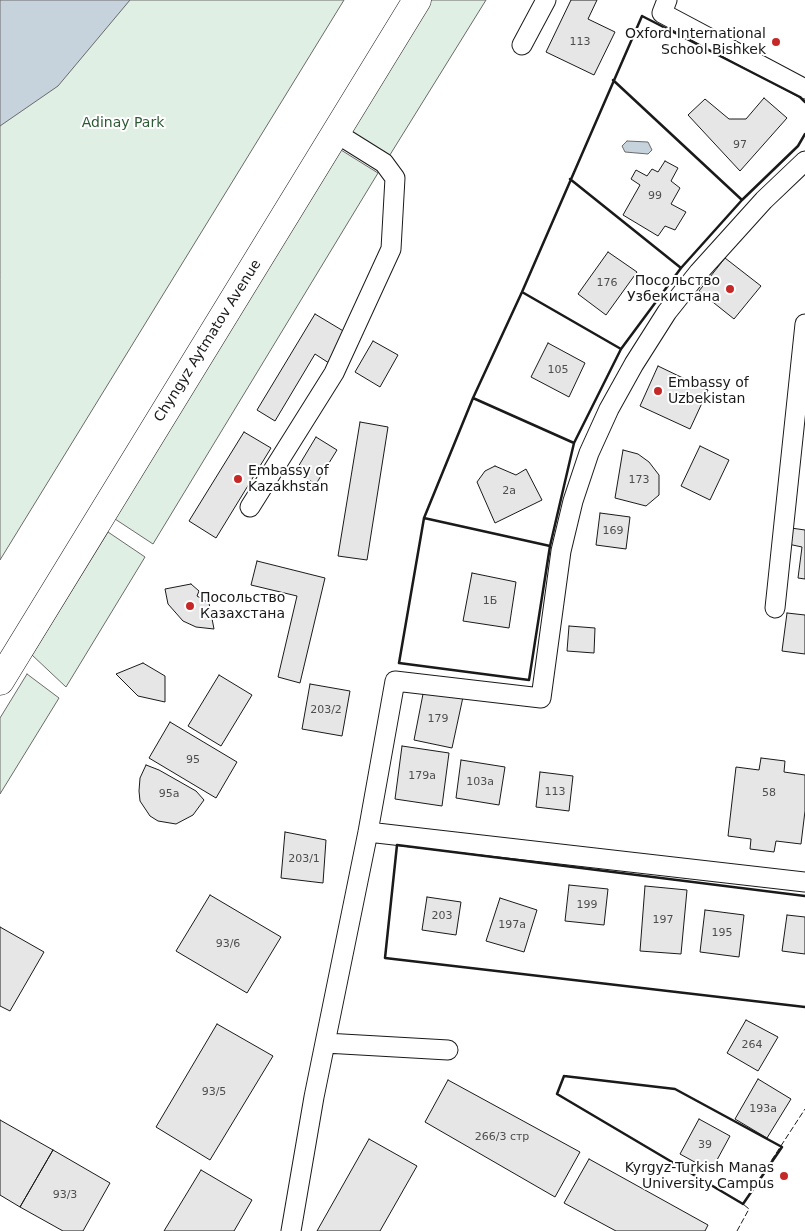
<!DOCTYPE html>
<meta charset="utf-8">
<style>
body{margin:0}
canvas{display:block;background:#fff}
</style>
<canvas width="805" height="1231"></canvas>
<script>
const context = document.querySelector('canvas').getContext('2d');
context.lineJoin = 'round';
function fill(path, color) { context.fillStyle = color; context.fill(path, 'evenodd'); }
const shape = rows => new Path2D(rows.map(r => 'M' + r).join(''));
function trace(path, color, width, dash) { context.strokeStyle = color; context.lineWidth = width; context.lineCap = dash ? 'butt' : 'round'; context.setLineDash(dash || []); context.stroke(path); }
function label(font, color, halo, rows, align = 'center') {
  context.font = font + ' "DejaVu Sans",sans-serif'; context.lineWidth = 4; context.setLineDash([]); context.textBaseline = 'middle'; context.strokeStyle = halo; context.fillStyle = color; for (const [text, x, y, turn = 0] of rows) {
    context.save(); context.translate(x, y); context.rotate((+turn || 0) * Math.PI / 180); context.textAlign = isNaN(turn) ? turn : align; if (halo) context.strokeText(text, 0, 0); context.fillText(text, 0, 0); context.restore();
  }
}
const green = shape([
 [0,0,344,0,0,560,0,0],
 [429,0,486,0,388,158,348,130,429,0],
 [341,150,378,173,153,544,115,519,341,150],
 [108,532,145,557,66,687,32,655,108,532],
 [27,674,59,698,0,794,0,718,27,674]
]);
const water = shape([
 [0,0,130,0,58,86,0,126,0,0],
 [627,141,648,142,652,150,648,154,625,152,622,146,627,141]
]);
const building = shape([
 [571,0,597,0,588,19,615,32,594,75,546,52,571,0],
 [764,98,787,118,740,171,688,115,705,99,729,119,746,119,764,98],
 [665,161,678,168,671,181,680,188,671,204,686,212,675,230,665,226,658,236,623,215,640,185,631,179,636,170,647,176,652,169,658,172,665,161],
 [608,252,637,272,606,315,578,294,608,252],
 [725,258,761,286,734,319,699,291,725,258],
 [315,314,350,335,332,365,315,354,275,421,257,410,315,314],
 [373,341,398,355,380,387,355,372,373,341],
 [548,343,585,363,569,397,531,377,548,343],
 [658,366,708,390,690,429,640,406,658,366],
 [360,422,388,427,367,560,338,556,360,422],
 [244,432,271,448,216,538,189,521,244,432],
 [316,437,337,450,316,484,295,472,316,437],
 [700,446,729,460,710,500,681,486,700,446],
 [623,450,638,454,649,462,659,475,659,495,646,506,615,498,623,450],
 [495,466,516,475,526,469,542,500,495,523,477,482,485,471,495,466],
 [600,513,630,517,626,549,596,545,600,513],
 [791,528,805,530,805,579,798,578,802,547,788,544,791,528],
 [257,561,325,578,300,683,278,677,297,596,251,585,257,561],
 [472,573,516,582,509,628,463,621,472,573],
 [191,584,199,591,197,596,209,603,214,629,196,627,183,621,168,604,165,589,191,584],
 [787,613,805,615,805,654,782,651,787,613],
 [569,626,595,628,594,653,567,651,569,626],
 [143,663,165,676,165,702,138,696,116,674,143,663],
 [219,675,252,695,221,746,188,726,219,675],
 [310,684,350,691,342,736,302,729,310,684],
 [424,689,463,697,452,748,414,740,424,689],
 [170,722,237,762,216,798,149,758,170,722],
 [402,746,449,753,442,806,395,799,402,746],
 [761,758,785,761,784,772,805,775,805,811,801,844,776,841,774,852,750,849,751,839,728,836,736,767,759,770,761,758],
 [461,760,505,767,499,805,456,798,461,760],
 [146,765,159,770,196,791,204,800,193,815,176,824,158,821,150,816,140,801,139,791,140,778,146,765],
 [540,772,573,776,569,811,536,807,540,772],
 [285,832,326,840,323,883,281,878,285,832],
 [569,885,608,889,604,925,565,921,569,885],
 [645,886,687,890,681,954,640,951,645,886],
 [210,895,281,937,247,993,176,951,210,895],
 [427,897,461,902,456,935,422,930,427,897],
 [500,898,537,910,524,952,486,941,500,898],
 [705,910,744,915,739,957,700,952,705,910],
 [787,915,805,917,805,954,782,951,787,915],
 [0,927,44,952,10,1011,0,1006,0,927],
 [746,1020,778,1037,758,1071,727,1053,746,1020],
 [217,1024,273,1056,210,1160,156,1127,217,1024],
 [758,1079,791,1099,767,1138,735,1119,758,1079],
 [448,1080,580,1152,555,1197,425,1122,448,1080],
 [699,1119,730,1136,711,1171,680,1154,699,1119],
 [0,1120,53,1150,20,1207,0,1195,0,1120],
 [369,1139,417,1166,380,1231,317,1231,369,1139],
 [53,1150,110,1183,83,1231,63,1231,20,1207,53,1150],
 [589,1159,708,1225,705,1231,616,1231,564,1203,589,1159],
 [201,1170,252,1200,234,1231,164,1231,201,1170]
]);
const street = shape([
 [667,0,662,13,805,89],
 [522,45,546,0],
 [250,507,334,373,391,249,395,178,384,163,336,133],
 [775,608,805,324],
 [368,832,805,882],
 [325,1043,448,1050],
 [291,1231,314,1097,368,832,395,681,541,698,561,551,573,501,589,453,609,409,634,364,667,312,699,272,764,200,805,161]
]);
const primary = shape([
 [0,681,417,0]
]);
const fence = shape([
 [737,1231,749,1209,743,1204,805,1109]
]);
const wall = shape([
 [613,80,742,200],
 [570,179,681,268],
 [522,292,621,349],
 [473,398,424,518,550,546,574,443,621,349,681,268,742,200,798,146,805,134],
 [574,443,473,398,522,292,642,16,800,97,805,102],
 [424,518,399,663,529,680,550,546],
 [805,896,397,845,385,958,805,1007],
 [564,1076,675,1089,782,1147,743,1204,557,1094,564,1076]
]);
const markers = [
 [776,42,5,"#c62828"],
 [730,289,5,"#c62828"],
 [658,391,5,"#c62828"],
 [238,479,5,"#c62828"],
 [190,606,5,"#c62828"],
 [784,1176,5,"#c62828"]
];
const numberNames = [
 ["113",580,42],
 ["97",740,145],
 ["99",655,196],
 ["176",607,283],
 ["105",558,370],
 ["173",639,480],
 ["2а",509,491],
 ["169",613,531],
 ["1Б",490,601],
 ["203/2",326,710],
 ["179",438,719],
 ["95",193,760],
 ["179а",422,776],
 ["103а",480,782],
 ["113",555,792],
 ["58",769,793],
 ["95а",169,794],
 ["203/1",304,859],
 ["199",587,905],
 ["203",442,916],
 ["197",663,920],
 ["197а",512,925],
 ["195",722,933],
 ["93/6",228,944],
 ["264",752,1045],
 ["93/5",214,1092],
 ["193а",763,1109],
 ["266/3 стр",502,1137],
 ["39",705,1145],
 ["93/3",65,1195]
];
const poiNames = [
 ["Oxford International",766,34],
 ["School Bishkek",766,50],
 ["Посольство",720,281],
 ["Узбекистана",720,297],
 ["Embassy of",668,383,"left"],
 ["Uzbekistan",668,399,"left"],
 ["Embassy of",248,471,"left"],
 ["Kazakhstan",248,487,"left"],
 ["Посольство",200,598,"left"],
 ["Казахстана",200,614,"left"],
 ["Kyrgyz-Turkish Manas",774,1168],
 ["University Campus",774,1184]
];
const parkNames = [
 ["Adinay Park",123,123]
];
const streetNames = [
 ["Chyngyz Aytmatov Avenue",208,341,-58]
];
fill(green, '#e0efe3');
trace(green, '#6a6a6a', 1);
fill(water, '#c6d2dc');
trace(water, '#6a6a6a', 1);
fill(building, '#e6e6e6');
trace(building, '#1a1a1a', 1);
trace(street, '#1a1a1a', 21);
trace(primary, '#1a1a1a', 29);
trace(street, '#fff', 19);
trace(primary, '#fff', 28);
trace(fence, '#1a1a1a', 1, [6, 2.5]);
trace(wall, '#1a1a1a', 2.5);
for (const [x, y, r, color] of markers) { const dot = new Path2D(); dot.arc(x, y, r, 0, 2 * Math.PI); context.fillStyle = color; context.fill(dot); trace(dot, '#fff', 2); }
label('11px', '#4d4d4d', null, numberNames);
label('14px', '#1a1a1a', '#fff', poiNames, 'right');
label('14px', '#2b5a34', '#fff', parkNames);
label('14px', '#1a1a1a', '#fff', streetNames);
</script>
